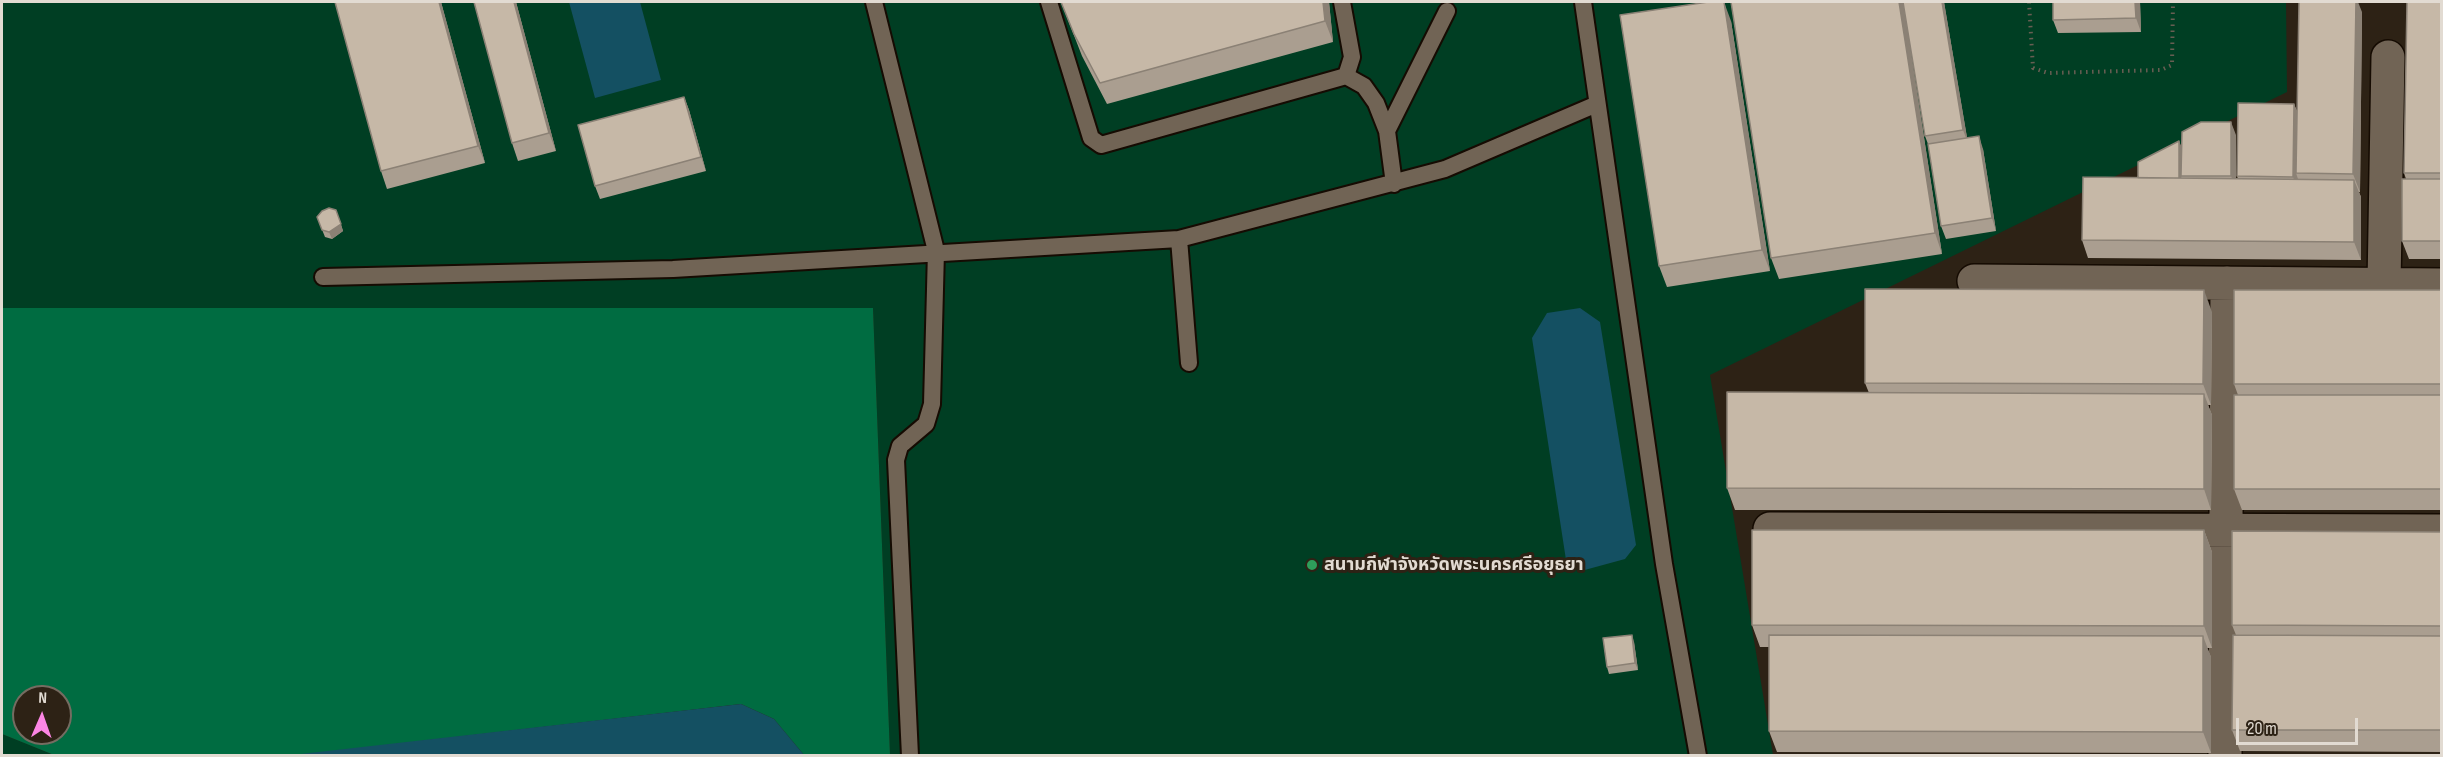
<!DOCTYPE html>
<meta charset="utf-8">
<style>
body{margin:0}
#map{position:relative;width:2443px;height:757px;overflow:hidden;background:#2d2215;font-family:"Sofia Sans Condensed",sans-serif}
canvas{display:block}
.frame{position:absolute;inset:0;border:3px solid #e2dbd2;pointer-events:none}
.north{position:absolute;left:12px;top:685px;width:60px;height:60px;box-sizing:border-box;background:#2d2215;border:2px solid #756c61;border-radius:50%;rotate:2deg;font-size:16px;font-weight:700;line-height:24px;text-align:center;color:#e2dbd2}
.north::after{content:'';display:block;margin:auto;width:21px;height:27px;background:#fc86e4;clip-path:polygon(50% 0,100% 100%,50% 72%,0 100%)}
.scale{position:absolute;left:2236px;top:718px;width:122px;height:27px;box-sizing:border-box;border:3px solid #e2dbd2;border-top:0;padding-left:8px;font-size:18px;line-height:21px;white-space:nowrap;color:#e2dbd2;-webkit-text-stroke:4px #2d2215;paint-order:stroke}
</style>
<div id="map">
<canvas width="2443" height="757"></canvas>
<div class="frame"></div>
<div class="north">N</div>
<div class="scale">20 m</div>
</div>
<script>
const context = document.querySelector('canvas').getContext('2d');
context.lineJoin = 'round';
function fill(path, color) { context.fillStyle = color; context.fill(path, 'evenodd'); }
const shape = rows => new Path2D(rows.map(r => 'M' + r).join(''));
function trace(path, color, width, dash) { context.strokeStyle = color; context.lineWidth = width; context.lineCap = dash ? 'butt' : 'round'; context.setLineDash(dash || []); context.stroke(path); }
function label(font, color, halo, rows, align = 'center') {
  context.font = font + ' "Sofia Sans Condensed","Noto Sans Thai",sans-serif'; context.lineWidth = 6; context.setLineDash([]); context.textBaseline = 'middle'; context.strokeStyle = halo; context.fillStyle = color; for (const [text, x, y, turn = 0] of rows) {
    context.save(); context.translate(x, y); context.rotate((+turn || 0) * Math.PI / 180); context.textAlign = isNaN(turn) ? turn : align; if (halo) context.strokeText(text, 0, 0); context.fillText(text, 0, 0); context.restore();
  }
}
const green = shape([
 [2,2,2286,2,2287,92,1710,375,1773,755,890,755,873,308,2,308],
 [2,734,54,755,2,755]
]);
const forest = shape([
 [2,308,873,308,890,755,804,755,774,719,741,704,292,756,54,755,2,734],
 [24,697,60,697,60,733,24,733]
]);
const water = shape([
 [569,2,640,2,661,80,595,98],
 [1580,308,1600,322,1636,545,1625,559,1581,571,1566,560,1532,338,1547,313],
 [741,704,774,719,804,755,292,755]
]);
const path = shape([
 [2029,2,2033,68,2048,73,2161,70,2172,65,2173,2]
]);
const lane = shape([
 [874,2,936,251,932,404,926,424,900,446,896,460,910,756],
 [1049,2,1091,138,1101,145,1346,76],
 [1342,2,1352,57,1346,76,1364,86,1376,103,1387,131],
 [1583,2,1664,564,1698,756],
 [1394,184,1387,131,1447,11],
 [1179,239,1189,363],
 [323,277,673,269,1179,239,1445,169,1597,104]
]);
const street = shape([
 [1974,281,2442,285],
 [2384,284,2388,57],
 [1770,529,2442,531],
 [2225,756,2227,283]
]);
const wall = shape([
 [335,2,441,2,485,163,387,189,381,171],
 [516,2,556,151,518,161,512,143],
 [1061,2,1329,2,1333,42,1107,104,1082,56],
 [1731,2,1944,2,1967,138,1983,149,1996,231,1946,239,1941,226,1928,144,1925,136,1904,8,1942,254,1779,279,1771,258],
 [2140,2,2141,32,2058,33,2053,20],
 [2442,2,2442,259,2409,259,2402,241,2406,179,2404,173],
 [2362,12,2360,192,2359,192,2361,197,2361,260,2088,258,2082,240,2138,178,2179,141,2181,147,2236,135,2236,179,2238,179,2237,176,2294,104,2297,111],
 [1731,21,1770,271,1667,287,1659,266],
 [684,97,689,110,706,171,600,199,595,186],
 [336,210,343,231,332,239,325,237,317,217],
 [2442,290,2442,510,2242,510,2234,489,2238,395,2234,384],
 [2212,312,2211,405,2208,405,2212,415,2211,510,1735,510,1727,488,1869,393,1865,383],
 [2204,530,2212,552,2212,648,2207,648,2211,657,2211,753,1777,752,1769,731,1769,647,1760,647,1752,625],
 [2442,532,2442,752,2240,751,2232,730,2236,635,2232,625],
 [1634,642,1638,670,1609,674,1607,667]
]);
const shadedWall = shape([
 [439,2,441,2,485,163,478,146],
 [514,2,516,2,556,151,549,133],
 [1323,2,1329,2,1333,42,1325,21],
 [1724,2,1731,21,1770,271,1762,250],
 [1899,2,1903,2,1942,254,1935,233],
 [1942,2,1944,2,1968,143,1963,130],
 [2135,2,2140,2,2141,32,2136,18],
 [2356,2,2358,2,2362,12,2360,192,2353,174],
 [684,97,689,110,706,171,701,157],
 [2294,104,2299,117,2296,173,2298,179,2298,190,2293,177],
 [2231,122,2236,135,2236,189,2231,176],
 [1979,136,1983,149,1996,231,1992,218],
 [2179,141,2182,148,2181,191,2179,184],
 [2354,180,2361,197,2361,260,2354,242],
 [341,224,343,231,332,239,329,232],
 [2204,290,2212,312,2211,405,2203,384],
 [2204,394,2212,415,2211,510,2204,489],
 [2204,530,2212,552,2212,648,2204,626],
 [1632,635,1634,642,1638,670,1635,663],
 [2203,636,2211,657,2211,753,2203,732]
]);
const building = shape([
 [335,2,439,2,478,146,381,171,335,2],
 [474,2,514,2,549,133,512,143,474,2],
 [1061,2,1323,2,1325,21,1100,83,1074,34,1061,2],
 [1708,2,1724,2,1762,250,1659,266,1620,15,1708,2],
 [1731,2,1899,2,1935,233,1771,258,1731,2],
 [1903,2,1942,2,1963,130,1925,136,1903,2],
 [2053,2,2135,2,2136,18,2053,20,2053,2],
 [2299,2,2356,2,2353,174,2296,173,2299,2],
 [2407,2,2442,2,2442,173,2404,173,2407,2],
 [684,97,701,157,595,186,578,125,684,97],
 [2238,103,2294,104,2293,177,2237,176,2238,103],
 [2201,122,2231,122,2231,176,2181,176,2182,132,2201,122],
 [1979,136,1992,218,1941,226,1928,144,1979,136],
 [2179,141,2179,178,2138,178,2138,162,2179,141],
 [2083,177,2354,180,2354,242,2082,240,2083,177],
 [2402,179,2442,179,2442,241,2402,241,2402,179],
 [329,208,336,210,341,224,329,232,322,230,317,217,322,211,329,208],
 [1865,289,2204,290,2203,384,1865,383,1865,289],
 [2234,290,2442,290,2442,384,2234,384,2234,290],
 [1727,392,2204,394,2204,489,1727,488,1727,392],
 [2234,395,2442,395,2442,489,2234,489,2234,395],
 [1752,530,2204,530,2204,626,1752,625,1752,530],
 [2232,531,2442,532,2442,626,2232,625,2232,531],
 [1632,635,1635,663,1607,667,1603,638,1632,635],
 [1769,635,2203,636,2203,732,1769,731,1769,635],
 [2233,635,2442,636,2442,730,2232,730,2233,635]
]);
const markers = [
 [1312,565,6,"#2e9e5b"]
];
const poiNames = [
 ["สนามกีฬาจังหวัดพระนครศรีอยุธยา",1324,565]
];
fill(green, '#003e23');
fill(forest, '#006c41');
fill(water, '#145062');
trace(lane, '#150b02', 20);
trace(street, '#150b02', 36);
trace(path, '#685e53', 4, [1.5, 4.5]);
trace(lane, '#716455', 16);
trace(street, '#716455', 33);
fill(wall, '#aa9e90');
fill(shadedWall, '#8b8175');
fill(building, '#c6b8a7');
trace(building, '#8b8175', 1.5);
for (const [x, y, r, color] of markers) { const dot = new Path2D(); dot.arc(x, y, r, 0, 2 * Math.PI); context.fillStyle = color; context.fill(dot); trace(dot, '#2d2215', 2); }
label('bold 18px', '#e2dbd2', '#2d2215', poiNames, 'left');
</script>
